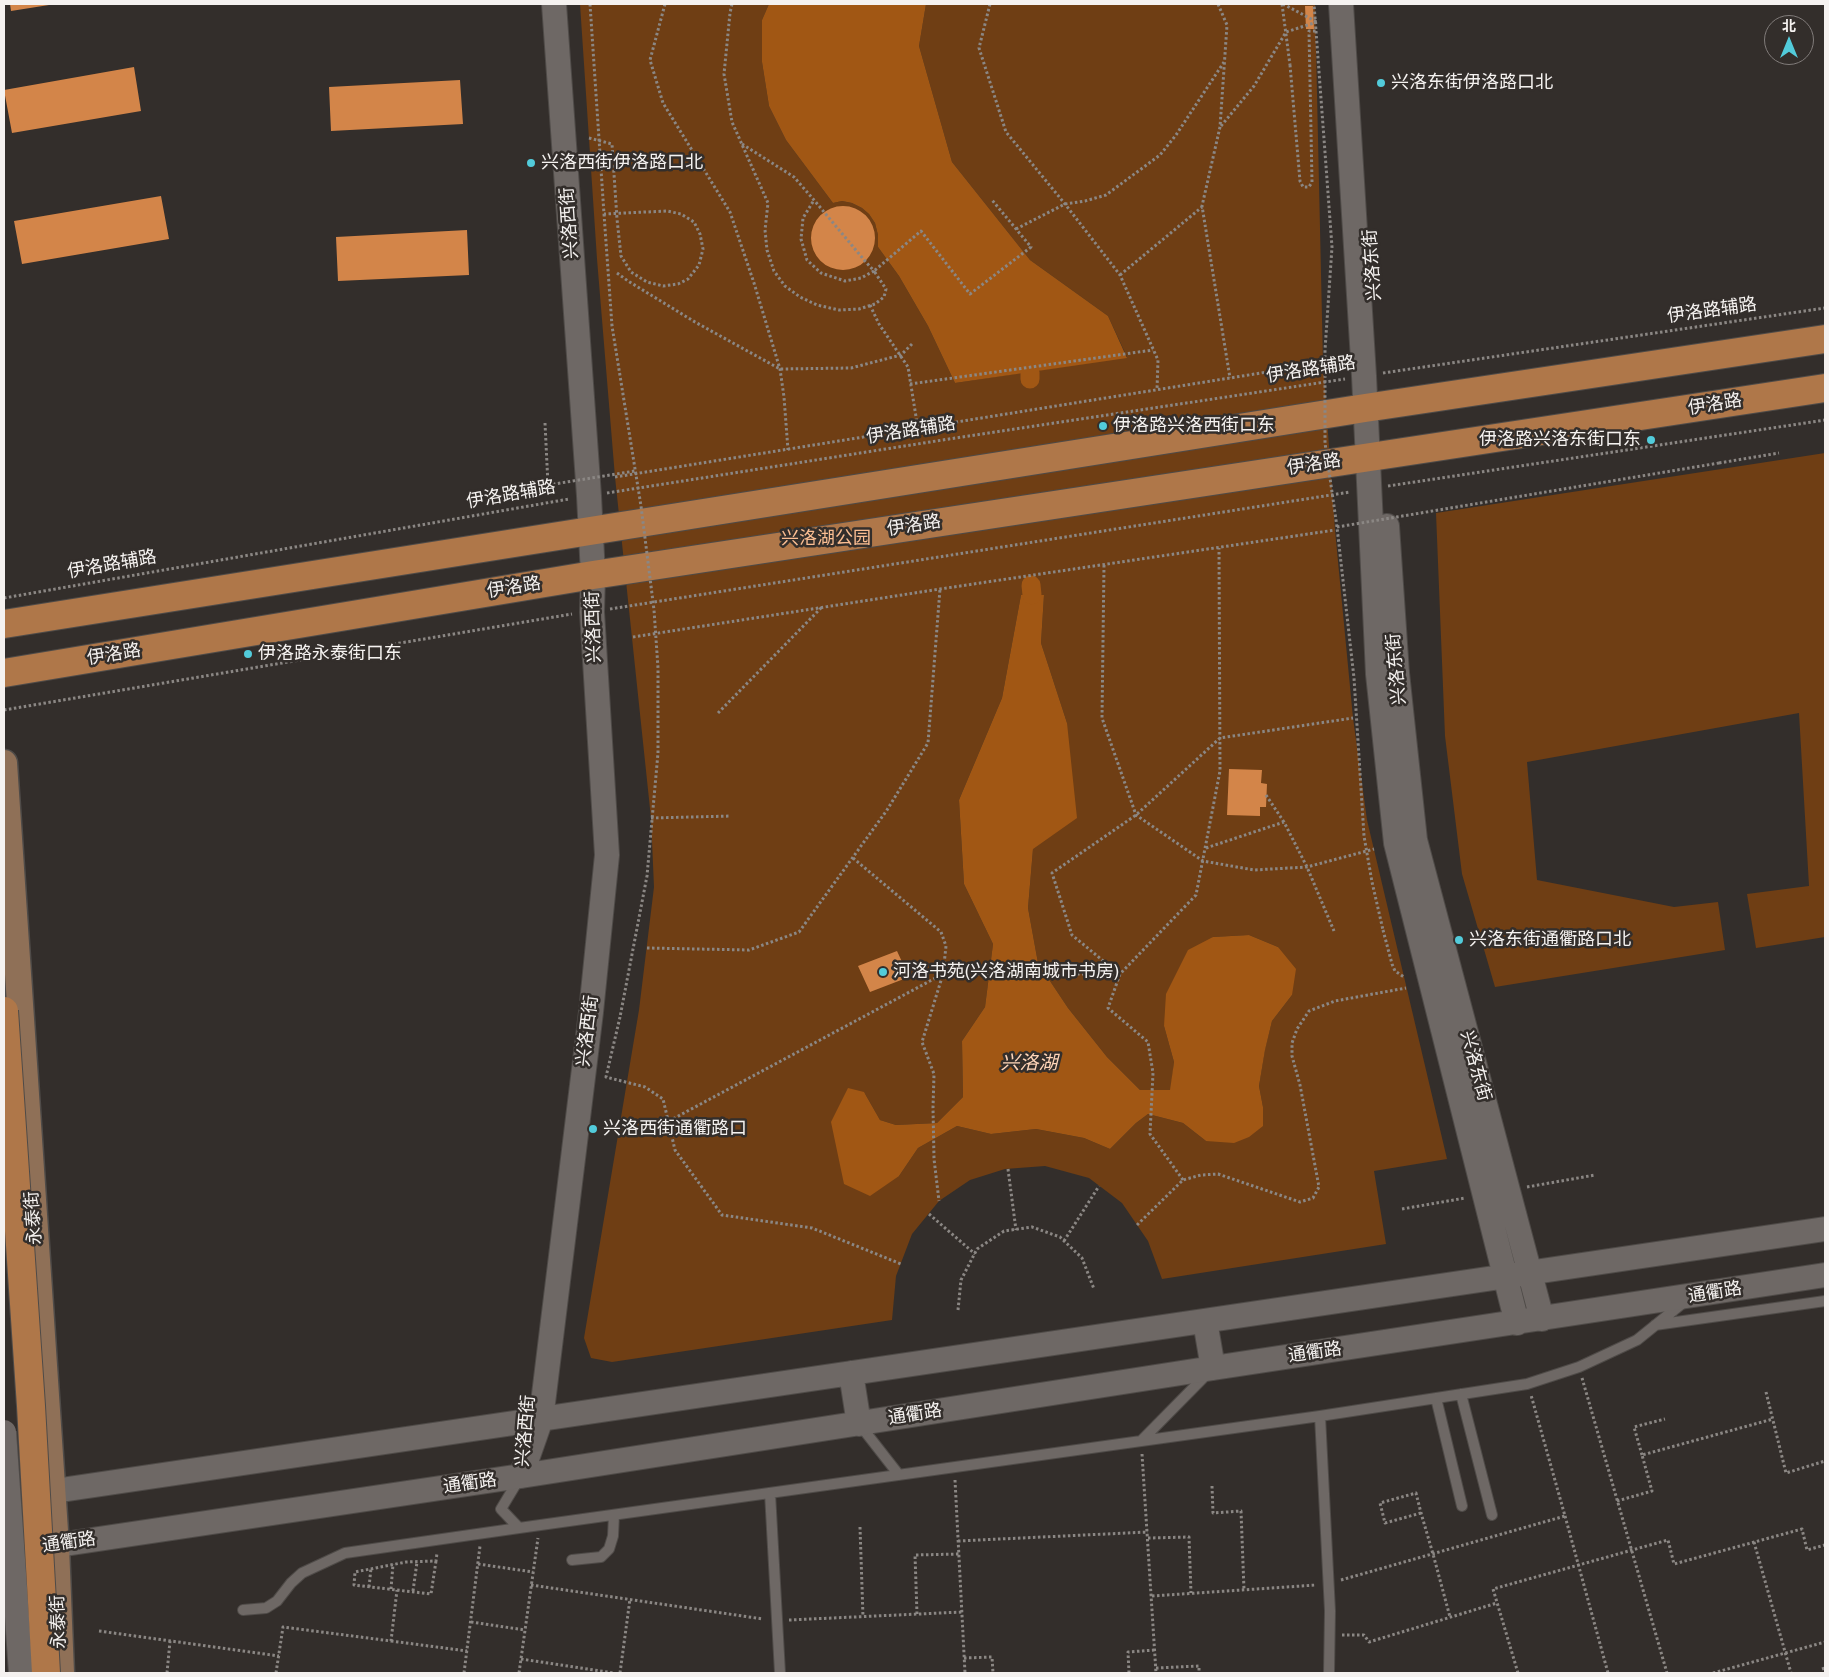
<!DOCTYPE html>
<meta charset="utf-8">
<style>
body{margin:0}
#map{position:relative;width:1829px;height:1677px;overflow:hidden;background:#332e2b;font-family:"Archivo Narrow","Noto Sans SC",sans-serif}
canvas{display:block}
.frame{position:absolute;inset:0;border:5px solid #f5f2f0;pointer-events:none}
.north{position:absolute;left:1764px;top:15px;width:50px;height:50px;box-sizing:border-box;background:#332e2b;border:1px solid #817c7a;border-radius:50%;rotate:0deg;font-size:14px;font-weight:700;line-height:20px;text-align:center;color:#f5f2f0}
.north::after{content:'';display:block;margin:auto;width:18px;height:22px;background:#52cbda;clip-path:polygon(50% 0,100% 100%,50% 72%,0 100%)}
</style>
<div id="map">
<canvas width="1829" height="1677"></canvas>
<div class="frame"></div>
<div class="north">北</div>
</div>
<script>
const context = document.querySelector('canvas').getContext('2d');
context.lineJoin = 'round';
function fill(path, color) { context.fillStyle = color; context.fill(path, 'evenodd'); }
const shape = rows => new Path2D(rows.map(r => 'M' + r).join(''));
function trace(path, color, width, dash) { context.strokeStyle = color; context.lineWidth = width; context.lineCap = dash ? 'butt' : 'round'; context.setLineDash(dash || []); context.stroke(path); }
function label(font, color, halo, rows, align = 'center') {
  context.font = font + ' "Archivo Narrow","Noto Sans SC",sans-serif'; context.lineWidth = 5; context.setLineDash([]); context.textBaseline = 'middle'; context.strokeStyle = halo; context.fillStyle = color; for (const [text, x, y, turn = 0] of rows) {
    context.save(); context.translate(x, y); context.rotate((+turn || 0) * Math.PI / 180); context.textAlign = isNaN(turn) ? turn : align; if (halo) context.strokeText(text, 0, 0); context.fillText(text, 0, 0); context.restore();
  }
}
const green = shape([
 [580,4,769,4,762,20,762,62,769,106,786,140,833,203,842,201,852,203,862,208,869,214,875,223,878,235,878,247,899,276,928,326,955,383,1127,357,1108,316,1030,260,952,162,919,46,926,4,1315,4,1323,363,1335,530,1353,718,1367,820,1447,1159,1374,1171,1386,1244,1162,1279,1148,1241,1122,1203,1089,1178,1045,1166,1005,1169,970,1180,939,1201,912,1234,896,1276,892,1320,612,1362,591,1358,584,1338,639,1010,654,887,651,818,615,477,597,259],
 [1021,595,1044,595,1041,643,1067,723,1033,849,1028,908,1038,963,1068,1008,1107,1057,1140,1090,1171,1090,1174,1062,1164,1026,1213,937,1249,935,1278,947,1292,995,1272,1021,1265,1049,1259,1086,1263,1107,1206,1141,1183,1123,1148,1114,1136,1123,1110,1149,1084,1138,1036,1129,991,1134,957,1126,918,1148,899,1176,864,1092,880,1120,896,1125,937,1123,963,1097,962,1041,985,1007,993,944,964,884,959,800,1002,698],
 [1825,453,1825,937,1756,948,1747,894,1809,886,1799,713,1527,762,1537,880,1674,907,1718,902,1725,950,1495,987,1462,874,1445,736,1436,513]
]);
const water = shape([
 [769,4,926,4,919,46,952,162,1030,260,1108,316,1127,358,955,383,928,326,899,276,878,247,878,235,875,223,869,214,862,208,852,203,842,201,833,203,786,140,769,106,762,62,762,20],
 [1021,595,1044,595,1041,643,1067,723,1077,818,1033,849,1028,908,1038,963,1068,1008,1107,1057,1140,1090,1170,1090,1174,1062,1164,1026,1166,994,1188,950,1213,937,1249,935,1278,947,1296,969,1292,995,1272,1021,1265,1050,1259,1086,1263,1107,1263,1126,1249,1137,1234,1143,1206,1141,1183,1123,1148,1114,1136,1123,1110,1149,1084,1138,1036,1129,991,1134,957,1126,918,1148,899,1176,870,1196,844,1184,831,1122,848,1088,864,1092,880,1120,896,1125,937,1123,963,1097,962,1041,985,1007,993,944,964,884,959,800,1002,698]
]);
const canal = shape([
 [1030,372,1030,379],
 [1031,585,1032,595]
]);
const building = shape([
 [10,4,49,4,49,5,11,11],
 [1305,6,1313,6,1314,29,1306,29],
 [134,67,141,111,12,133,4,90],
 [460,80,463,124,331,131,329,87],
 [161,196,169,239,22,264,14,221],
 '811 238a32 32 0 1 1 64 0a32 32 0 1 1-64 0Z',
 [467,230,469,275,338,281,336,237],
 [1229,769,1262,770,1261,783,1267,784,1266,807,1260,807,1260,816,1227,815],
 [897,951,909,977,870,992,858,966]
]);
const path = shape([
 [665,4,650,60,663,103,730,212,754,283,780,369,784,397,788,450],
 [732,4,730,13,724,74,732,122,768,203,765,230,767,250,774,271,785,286,800,297,817,305,839,310,859,309,875,304,884,297,886,289,874,271,921,231,970,294,1031,247,992,200],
 [990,4,979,48,1006,132,1065,204,1120,275,1158,360,1157,390],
 [1218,4,1227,25,1220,127,1202,206,1230,378],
 [1282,4,1290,65],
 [1283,4,1317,22],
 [1221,126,1254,86,1286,32,1317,22],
 [589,138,612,144,617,219],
 [742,144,794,177,814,200,865,261,874,271,861,278,845,281,821,273,807,260,801,239,803,218,814,200],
 [1016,229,1065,204,1085,201,1106,195,1160,155,1176,135,1224,62],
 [617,273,628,281,695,322,780,369,851,368,901,355,912,344],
 [1120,275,1202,207],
 [870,305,879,324,908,367,918,429],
 [1383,373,1825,308],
 [910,384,1153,350],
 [545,423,548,485],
 [1719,463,1779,453],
 [615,477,1323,363],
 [1388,486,1825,420],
 [607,493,949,439,1345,379],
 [1104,565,1102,718,1136,815,1203,861,1254,870,1307,867,1374,849],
 [4,598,569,499],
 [610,609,1350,492],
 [633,637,940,589,1335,530],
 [4,710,572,614],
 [718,713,822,607],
 [1266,795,1284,822],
 [651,818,731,816],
 [1206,848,1284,822,1307,867,1334,931],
 [853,858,941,932,946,946,943,974,922,1042,934,1074,933,1108,934,1159,939,1201],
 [1383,930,1392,964,1395,971,1404,977],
 [647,948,749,950,799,932,887,810,928,743,940,589],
 [1119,974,1072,935,1052,873,1136,815,1220,738,1353,718],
 [620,1017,606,1077,645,1087,663,1099,675,1150,722,1215,812,1228,901,1264],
 [669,1121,943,974,1120,974],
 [1008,1169,1016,1230],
 [1183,1180,1150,1134,1153,1073,1148,1042,1108,1008,1120,974,1196,895,1220,771,1219,548],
 [1527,1187,1595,1175],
 [1402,1209,1465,1198],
 [929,1214,975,1254],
 [1137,1225,1183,1180,1201,1175,1218,1174,1300,1202,1313,1198,1319,1187,1300,1085,1292,1056,1292,1043,1297,1029,1309,1011,1335,1001,1406,988],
 [1064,1241,1099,1186],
 [958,1310,961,1280,977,1249,1004,1231,1032,1227,1060,1237,1082,1258,1094,1289],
 [1582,1378,1667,1673],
 [1766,1392,1786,1473,1825,1461],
 [1142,1454,1156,1673],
 [1642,1455,1634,1427,1665,1419],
 [955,1480,965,1673],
 [1212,1486,1213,1513,1241,1511,1244,1590],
 [1617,1501,1652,1491,1642,1455,1773,1419],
 [1421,1513,1385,1523,1380,1503,1416,1493,1421,1513,1433,1554,1450,1617],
 [1565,1516,1608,1673],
 [860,1527,863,1617],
 [1148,1538,1189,1537,1191,1593],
 [958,1541,1148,1532],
 [1754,1542,1791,1673],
 [436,1561,431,1594,354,1585,355,1572,406,1562,436,1561,437,1553],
 [478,1564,533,1572],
 [1341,1580,1565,1516,1531,1395],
 [531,1585,763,1619],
 [369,1587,371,1568],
 [391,1589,393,1564],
 [413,1591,417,1562],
 [1152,1596,1316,1585],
 [917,1614,915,1555,959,1554],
 [789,1620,962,1612],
 [471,1622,525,1630],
 [99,1631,279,1656],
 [1342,1635,1364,1635,1369,1642,1497,1603],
 [391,1641,467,1651],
 [964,1658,992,1657,993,1673],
 [521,1659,614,1673],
 [1156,1668,1199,1666,1199,1673],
 [1822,1669,1825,1668],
 [167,1673,170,1641],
 [276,1673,283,1627,391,1641,397,1590],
 [464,1673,480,1546],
 [519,1673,538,1538],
 [620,1673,630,1599],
 [1129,1673,1128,1652,1155,1650],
 [1518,1673,1493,1589,1668,1540,1674,1564,1802,1529,1807,1550,1825,1545],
 [1713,1673,1825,1642]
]);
const service = shape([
 [1655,1325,1825,1301],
 [1461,1394,1492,1515],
 [1436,1398,1462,1506],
 [1320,1416,1330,1611,1329,1673],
 [860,1425,899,1475],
 [1141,1441,1209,1372],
 [519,1479,501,1509,519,1528,1320,1416,1527,1384,1579,1367,1637,1340,1684,1302],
 [770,1493,780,1673],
 [572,1560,601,1557,609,1549,613,1536,614,1515],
 [243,1610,266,1608,277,1601,291,1583,302,1573,345,1553,519,1528]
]);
const tertiary = shape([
 [1341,4,1364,376,1378,674,1396,843,1517,1323],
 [1387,526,1397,673,1415,840,1542,1319],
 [1205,1321,1213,1368],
 [851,1373,859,1424],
 [521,1476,541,1419,591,1012,607,855,592,612,593,575,589,496,554,4],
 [34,1494,1825,1229],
 [38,1548,521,1476,1213,1368,1825,1275]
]);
const secondary = shape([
 [4,763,56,1546,61,1673]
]);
const primary = shape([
 [4,624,1365,408,1825,339],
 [4,673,593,575,1825,388]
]);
const pathBridge = shape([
 [590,4,604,214,667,211,681,214,694,222,700,234,703,249,699,265,688,279,678,284,663,286,647,282,631,272,621,256,617,219],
 [1316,31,1332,247,1325,350,1325,443,1337,527,1354,678,1364,836,1372,882,1383,930],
 [1290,65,1300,181,1303,187,1309,187,1312,182,1309,31,1316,31,1314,4],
 [604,214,612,326,641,506,654,610,658,668,658,753,647,876,620,1017],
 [548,485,635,471],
 [1337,527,1719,463]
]);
const tertiaryBridge = shape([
 [4,1432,21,1673]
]);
const primaryBridge = shape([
 [4,1011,31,1406,46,1673]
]);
const markers = [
 [1381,83,5,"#52cbda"],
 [531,163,5,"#52cbda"],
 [1103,426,5,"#52cbda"],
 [1651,440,5,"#52cbda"],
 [248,654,5,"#52cbda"],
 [1459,940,5,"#52cbda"],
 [883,972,5,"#52cbda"],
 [593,1129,5,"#52cbda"]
];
const poiNames = [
 ["兴洛东街伊洛路口北",1391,83],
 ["兴洛西街伊洛路口北",541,163],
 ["伊洛路兴洛西街口东",1113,426],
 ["伊洛路兴洛东街口东",1641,440,"right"],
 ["伊洛路永泰街口东",258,654],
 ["兴洛东街通衢路口北",1469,940],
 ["河洛书苑(兴洛湖南城市书房)",893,972],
 ["兴洛西街通衢路口",603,1129]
];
const streetNames = [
 ["兴洛西街",570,223,-94],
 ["兴洛东街",1373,265,-94],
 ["伊洛路辅路",1712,311,-8],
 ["伊洛路辅路",1311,370,-9],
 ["伊洛路",1715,405,-9],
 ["伊洛路辅路",911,431,-9],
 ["伊洛路",1314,465,-9],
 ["伊洛路辅路",511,495,-10],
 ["伊洛路",914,526,-9],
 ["伊洛路辅路",112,565,-10],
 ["伊洛路",514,588,-9],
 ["兴洛西街",594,627,-92],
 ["伊洛路",114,655,-9],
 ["兴洛东街",1397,669,-95],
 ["兴洛西街",588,1031,-83],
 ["兴洛东街",1475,1066,75],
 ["永泰街",34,1218,-94],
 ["通衢路",1715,1293,-9],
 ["通衢路",1315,1353,-8],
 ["通衢路",915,1415,-9],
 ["兴洛西街",526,1431,-85],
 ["通衢路",470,1484,-8],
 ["通衢路",69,1543,-8],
 ["永泰街",59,1622,-92]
];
const parkNames = [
 ["兴洛湖公园",826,539]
];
const waterNames = [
 ["兴洛湖",1029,1064]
];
fill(green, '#6f3e14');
fill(water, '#a15714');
trace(canal, '#a15714', 19);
fill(building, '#d38549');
trace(service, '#4f4b48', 12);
trace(tertiary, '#4f4b48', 26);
trace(secondary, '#4f4b48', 29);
trace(primary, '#4f4b48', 30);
trace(path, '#8b8784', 3, [2.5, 2.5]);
trace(service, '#6e6865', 10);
trace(tertiary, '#6e6865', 24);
trace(secondary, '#8f7057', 26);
trace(primary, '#af7749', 28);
trace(tertiaryBridge, '#4f4b48', 26, []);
trace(primaryBridge, '#4f4b48', 30, []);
trace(pathBridge, '#8b8784', 3, [2.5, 2.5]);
trace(tertiaryBridge, '#6e6865', 24);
trace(primaryBridge, '#af7749', 28);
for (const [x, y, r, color] of markers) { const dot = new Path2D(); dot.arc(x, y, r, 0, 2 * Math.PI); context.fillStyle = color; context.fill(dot); trace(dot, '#332e2b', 2); }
label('18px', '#f5f2f0', '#332e2b', poiNames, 'left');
label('18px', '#f5f2f0', '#332e2b', streetNames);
label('18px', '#fbbe92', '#332e2b', parkNames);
label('italic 19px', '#ffd5b8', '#332e2b', waterNames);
</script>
